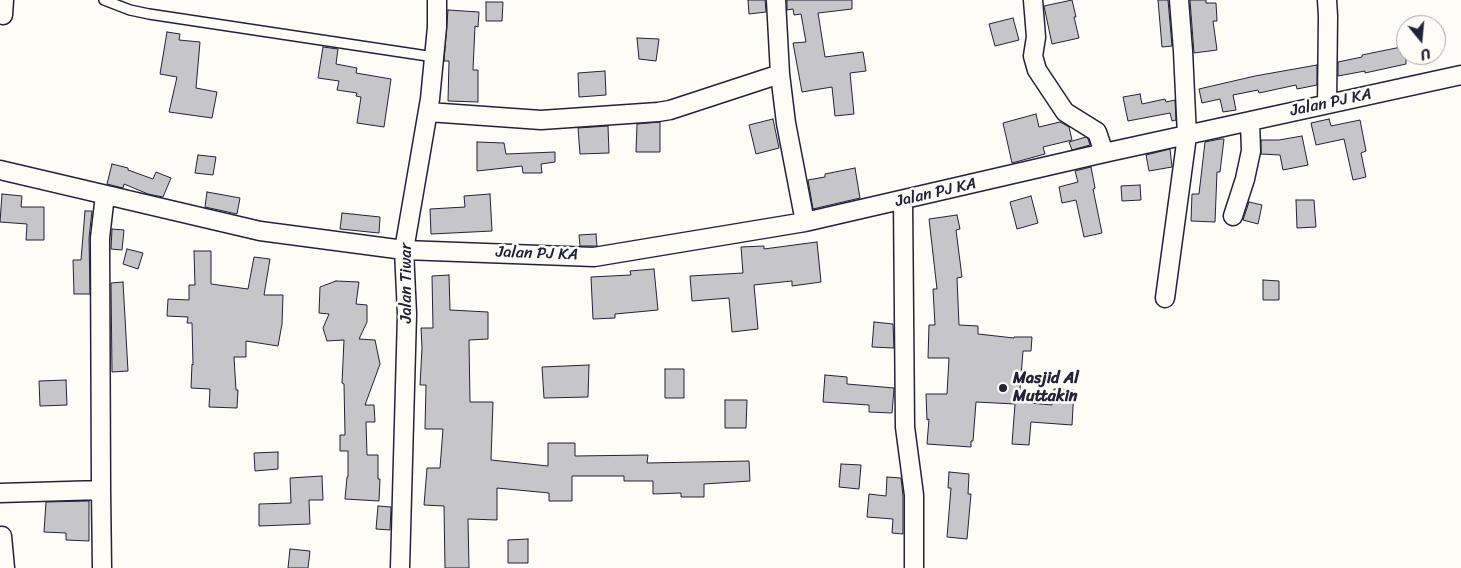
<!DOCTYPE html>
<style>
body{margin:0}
#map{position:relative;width:1461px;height:568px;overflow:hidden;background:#fdfcf7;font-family:Sriracha,sans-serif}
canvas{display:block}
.north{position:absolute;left:1396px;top:15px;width:50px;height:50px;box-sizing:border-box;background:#fdfcf7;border:1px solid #a5a5ac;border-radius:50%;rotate:163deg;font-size:14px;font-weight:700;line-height:20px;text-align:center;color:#22223b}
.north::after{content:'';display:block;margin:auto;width:18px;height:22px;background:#22223b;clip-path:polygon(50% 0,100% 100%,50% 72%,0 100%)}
</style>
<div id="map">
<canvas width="1461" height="568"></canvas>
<div class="north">U</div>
</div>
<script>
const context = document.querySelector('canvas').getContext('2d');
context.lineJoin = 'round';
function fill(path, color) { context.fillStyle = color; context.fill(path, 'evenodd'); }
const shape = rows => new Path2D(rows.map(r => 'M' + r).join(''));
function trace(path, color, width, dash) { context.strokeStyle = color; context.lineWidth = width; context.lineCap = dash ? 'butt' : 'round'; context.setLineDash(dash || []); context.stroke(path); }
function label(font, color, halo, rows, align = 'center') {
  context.font = font + ' Sriracha,sans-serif'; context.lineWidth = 5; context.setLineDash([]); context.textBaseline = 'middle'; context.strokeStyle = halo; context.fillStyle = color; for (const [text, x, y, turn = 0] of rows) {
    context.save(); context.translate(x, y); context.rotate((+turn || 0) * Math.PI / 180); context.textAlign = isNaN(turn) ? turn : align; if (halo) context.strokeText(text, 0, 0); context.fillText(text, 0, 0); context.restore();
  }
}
const building = shape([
 [748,0,765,0,766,12,749,14,748,0],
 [787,0,852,0,852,9,818,13,825,57,863,52,866,71,850,73,854,114,835,116,832,87,802,92,793,43,806,42,801,14,794,15,793,9,787,10,787,0],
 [1072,0,1076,17,1074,17,1079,38,1052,44,1044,6,1072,0],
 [1158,0,1168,0,1172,46,1162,47,1158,0],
 [1190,0,1206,0,1206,3,1216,3,1217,21,1213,21,1217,50,1194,53,1190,0],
 [486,2,503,2,502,21,486,21,486,2],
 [448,10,479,12,478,27,475,26,473,70,478,70,478,102,448,101,449,61,444,61,448,10],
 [1013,18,1019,40,995,46,989,24,1013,18],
 [167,32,180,34,179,40,200,42,196,88,217,92,212,118,169,112,177,77,160,74,167,32],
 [637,38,659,39,656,61,639,59,637,38],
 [1406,46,1406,64,1365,73,1365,71,1338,76,1338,62,1362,57,1362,55,1406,46],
 [323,47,338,49,336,64,357,68,356,73,391,79,384,127,357,123,361,97,356,96,357,93,337,90,339,81,318,78,323,47],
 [1317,65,1317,85,1297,89,1296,85,1259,93,1258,90,1233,95,1236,110,1223,112,1220,99,1202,103,1199,89,1255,76,1317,65],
 [605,71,606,95,579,97,578,73,605,71],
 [1140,94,1142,104,1165,99,1166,102,1175,100,1176,120,1172,121,1170,113,1128,121,1123,97,1140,94],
 [1036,114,1039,127,1060,122,1069,127,1072,140,1043,147,1045,154,1012,163,1003,123,1036,114],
 [773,119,779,148,756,154,749,125,773,119],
 [1329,119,1331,126,1360,120,1366,151,1361,153,1366,177,1353,180,1344,139,1316,145,1311,123,1329,119],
 [660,122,660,152,636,152,637,124,660,122],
 [608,126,609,153,580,154,578,128,608,126],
 [1302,136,1308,165,1283,170,1280,155,1261,154,1261,140,1279,140,1302,136],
 [1086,137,1088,139,1090,145,1072,150,1069,142,1086,137],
 [1220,139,1224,139,1220,172,1217,172,1215,222,1191,221,1192,194,1199,194,1205,142,1220,139],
 [477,142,504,143,506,154,555,152,555,162,541,164,542,173,523,173,522,166,477,171,477,142],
 [1170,149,1172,167,1149,171,1146,155,1170,149],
 [198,155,216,157,213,175,195,173,198,155],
 [112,164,128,168,128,170,153,179,156,172,171,178,163,197,148,194,124,184,123,188,107,184,112,164],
 [1091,167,1095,188,1093,189,1102,233,1084,237,1076,200,1062,203,1059,187,1078,182,1075,171,1091,167],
 [855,168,860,198,813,209,808,180,825,177,825,174,855,168],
 [1140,185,1141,200,1122,201,1121,186,1140,185],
 [207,192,240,198,237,214,205,207,207,192],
 [2,194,22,196,21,207,44,207,44,240,26,240,27,224,0,222,2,194],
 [490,194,492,231,431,234,430,209,465,207,464,196,490,194],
 [1031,196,1038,223,1017,229,1010,202,1031,196],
 [1296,200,1314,200,1316,227,1297,228,1296,200],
 [1249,202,1262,205,1258,224,1243,220,1249,202],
 [85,211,92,211,89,238,90,294,74,294,73,260,81,260,85,211],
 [342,213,380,217,379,233,340,229,342,213],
 [957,215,960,229,956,230,962,277,957,278,959,325,978,326,978,334,1014,338,1014,337,1032,337,1031,351,1023,351,1019,402,1052,405,1054,389,1074,390,1072,425,1031,422,1029,445,1012,444,1015,404,976,402,973,441,971,441,971,447,927,444,929,419,927,420,926,394,947,394,949,358,928,358,929,325,935,325,933,289,937,289,929,219,957,215],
 [112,229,124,230,122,250,111,249,112,229],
 [596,234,597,246,580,246,579,235,596,234],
 [817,242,821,282,792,286,792,281,754,285,758,329,732,332,729,298,692,301,690,276,743,273,741,247,764,246,764,249,817,242],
 [127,249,143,253,138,269,123,264,127,249],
 [194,251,211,251,211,284,248,289,254,257,270,259,264,295,283,295,282,324,278,346,246,341,246,357,234,357,236,390,238,390,237,408,209,407,210,389,191,388,192,364,193,365,192,323,187,323,188,317,167,316,168,299,189,300,189,285,195,285,194,251],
 [654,269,658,310,615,314,615,318,593,319,591,277,631,275,630,271,654,269],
 [449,275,450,310,488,312,488,339,469,340,470,402,493,402,491,460,548,466,548,443,575,443,575,456,648,455,647,463,749,461,750,481,704,484,704,497,681,497,681,493,653,494,653,481,624,481,624,476,572,476,572,501,549,501,549,493,497,488,497,520,468,519,469,568,445,568,444,506,424,505,427,468,440,468,443,429,425,429,426,385,420,385,422,348,421,328,433,328,432,276,449,275],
 [1263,280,1279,281,1279,300,1263,300,1263,280],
 [336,281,359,282,356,304,367,305,367,322,359,339,375,340,380,364,365,405,374,405,375,422,366,422,367,455,378,455,378,479,380,479,379,501,345,499,347,477,348,477,348,451,340,451,340,435,345,435,344,384,342,383,344,340,327,341,323,328,329,314,319,313,320,287,336,281],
 [123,282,128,371,112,372,111,283,123,282],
 [874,322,893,324,894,348,872,347,874,322],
 [589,365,588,397,544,398,542,367,589,365],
 [665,369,684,369,684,398,665,398,665,369],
 [825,375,847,377,847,384,894,388,892,413,869,412,869,405,823,402,825,375],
 [66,380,67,405,40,406,39,381,66,380],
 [725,400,747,400,746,428,725,428,725,400],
 [278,452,278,469,255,471,254,453,278,452],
 [841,464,861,465,859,489,839,487,841,464],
 [949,472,969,474,968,494,971,494,967,539,947,537,951,488,948,488,949,472],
 [322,476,323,500,309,500,310,524,259,526,259,504,291,503,290,478,322,476],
 [887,477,901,478,903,496,903,534,892,533,893,519,867,517,869,494,886,496,887,477],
 [89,501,89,541,66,540,66,533,44,532,46,502,89,501],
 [378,506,391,507,390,530,376,529,378,506],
 [528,539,528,563,508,563,508,540,528,539],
 [290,549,310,551,308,568,288,568,290,549]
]);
const lane = shape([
 [104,0,130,10,149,14,434,57]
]);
const street = shape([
 [776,0,780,74,786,123,805,222],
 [1033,0,1036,37,1033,56,1037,70,1065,112,1097,132,1104,153],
 [1327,0,1328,16,1327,104],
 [3,15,4,0],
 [428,112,541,120,658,112,670,110,780,74],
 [0,170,260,231,404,250,594,257,805,222,1104,153,1461,75],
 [903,200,905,427,914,495,914,568],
 [1233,216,1245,179,1251,151,1250,121],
 [1165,298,1187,136,1183,51,1179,0],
 [101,490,102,568],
 [0,493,101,490,100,238,105,195],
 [2,536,5,568],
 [400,568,407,314,404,250,430,99,437,27,437,0]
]);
const markers = [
 [1003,388,5,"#22223b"]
];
const streetNames = [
 ["Jalan PJ KA",1331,103,-12],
 ["Jalan PJ KA",936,193,-13],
 ["Jalan PJ KA",537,254,2],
 ["Jalan Tiwar",407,283,-90]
];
const poiNames = [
 ["Masjid Al",1013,379],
 ["Muttakin",1013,397]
];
fill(building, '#c6c6c8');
trace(building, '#22223b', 1);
trace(lane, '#22223b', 12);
trace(street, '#22223b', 21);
trace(lane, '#fdfcf7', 9);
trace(street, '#fdfcf7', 18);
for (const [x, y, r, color] of markers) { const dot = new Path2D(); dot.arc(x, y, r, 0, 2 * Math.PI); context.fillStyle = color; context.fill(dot); trace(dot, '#fdfcf7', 2); }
label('16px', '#22223b', '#fdfcf7', streetNames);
label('bold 16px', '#22223b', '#fdfcf7', poiNames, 'left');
</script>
